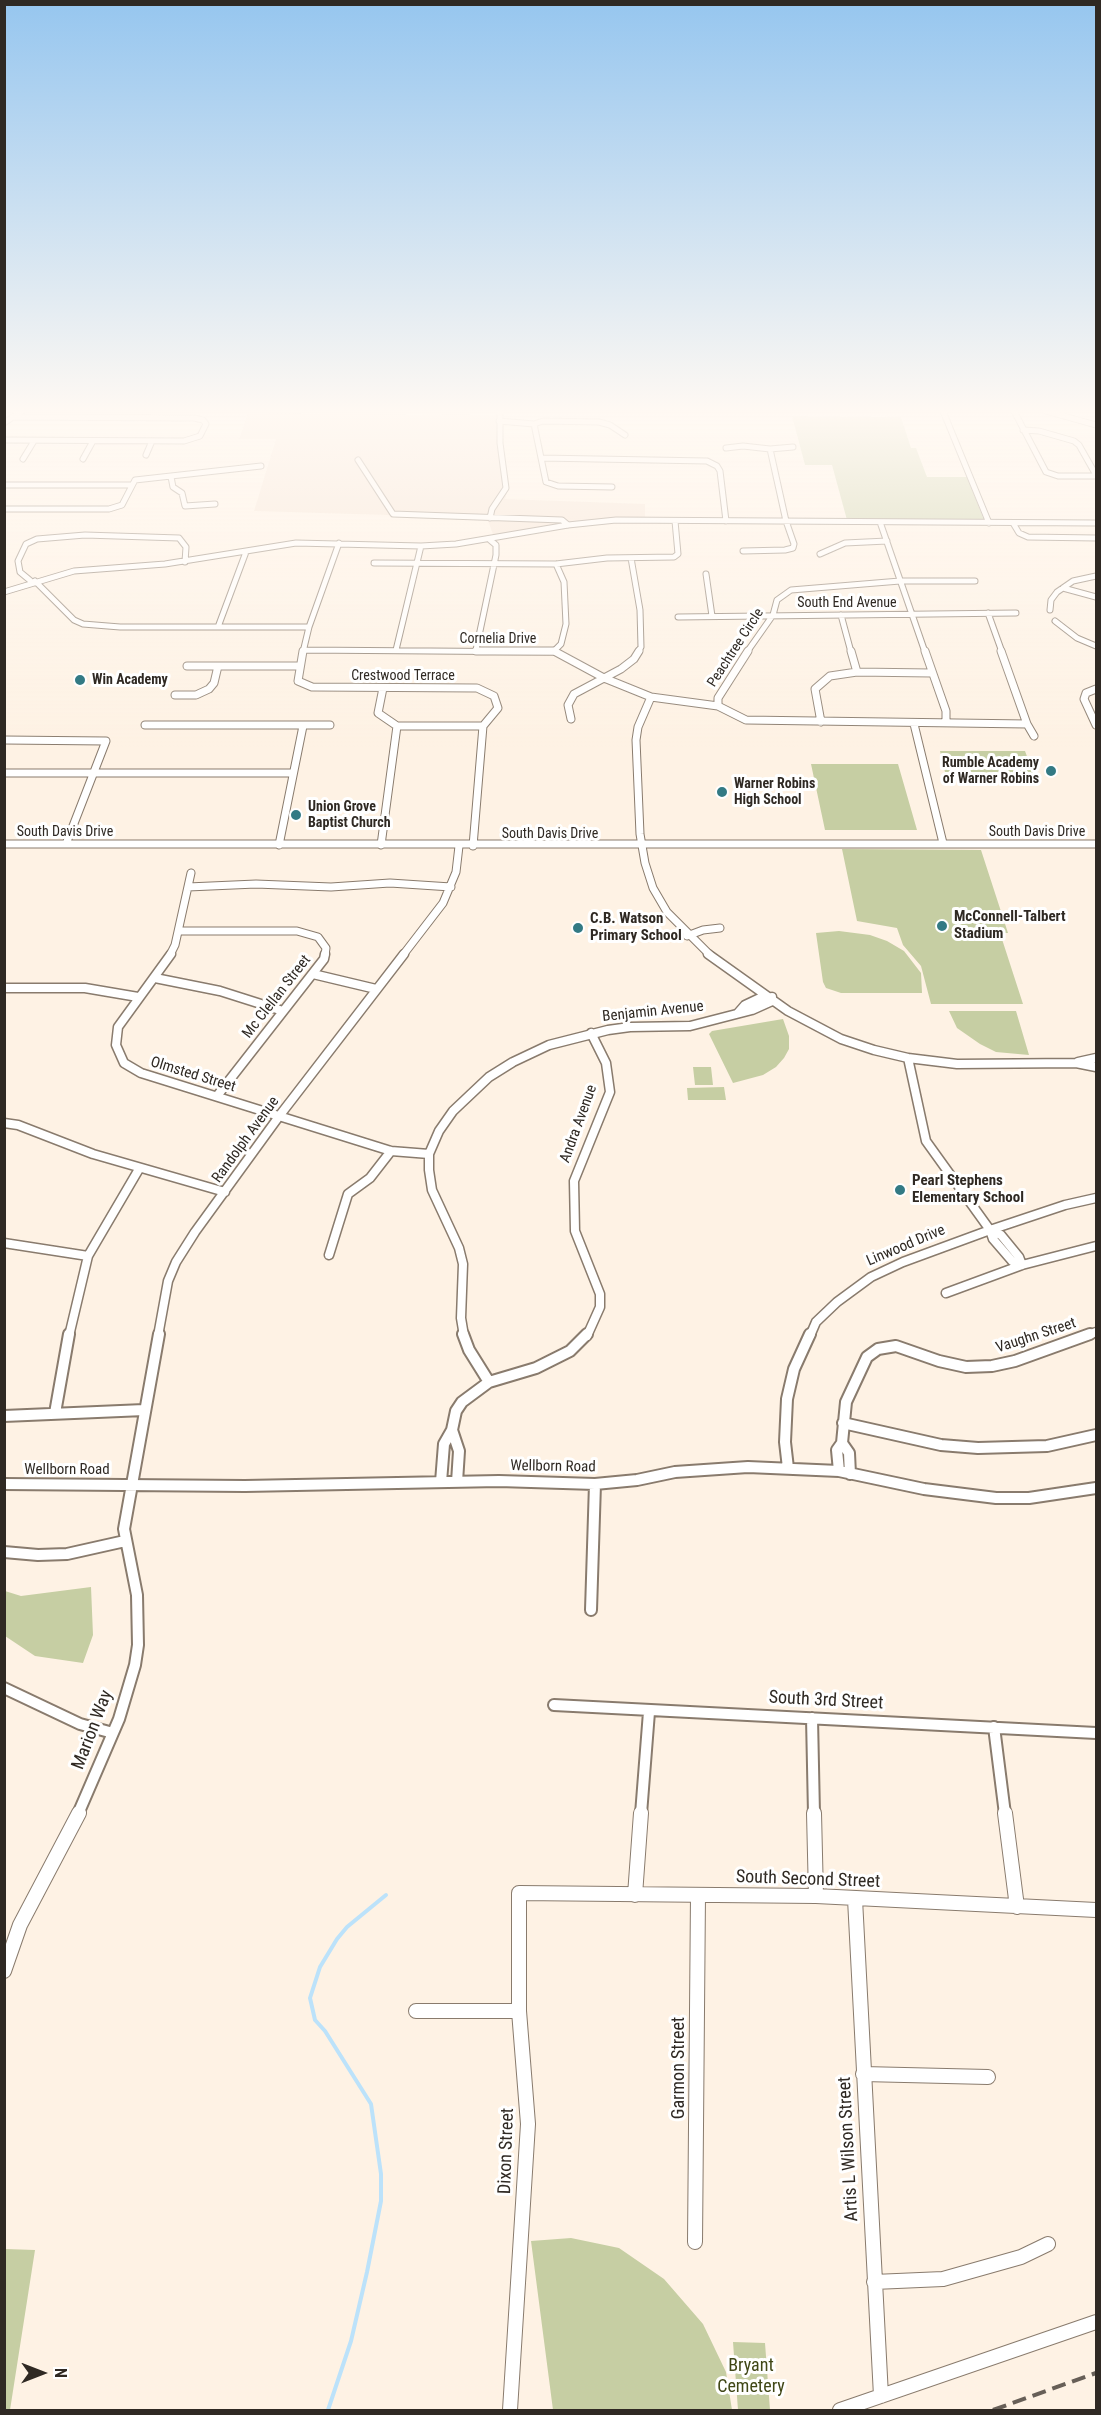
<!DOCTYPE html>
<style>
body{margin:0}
#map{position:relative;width:1101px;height:2415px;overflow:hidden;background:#fef2e4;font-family:"Roboto Condensed",sans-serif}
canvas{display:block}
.frame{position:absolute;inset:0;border:6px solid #2f2923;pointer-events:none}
.north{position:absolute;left:12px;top:2343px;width:60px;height:60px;-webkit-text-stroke:4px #fff;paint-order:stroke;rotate:90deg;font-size:16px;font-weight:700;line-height:24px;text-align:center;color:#2f2923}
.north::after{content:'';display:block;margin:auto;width:21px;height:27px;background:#2f2923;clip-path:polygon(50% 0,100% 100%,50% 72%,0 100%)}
</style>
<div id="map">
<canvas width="1101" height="2415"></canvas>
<div class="frame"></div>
<div class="north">N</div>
</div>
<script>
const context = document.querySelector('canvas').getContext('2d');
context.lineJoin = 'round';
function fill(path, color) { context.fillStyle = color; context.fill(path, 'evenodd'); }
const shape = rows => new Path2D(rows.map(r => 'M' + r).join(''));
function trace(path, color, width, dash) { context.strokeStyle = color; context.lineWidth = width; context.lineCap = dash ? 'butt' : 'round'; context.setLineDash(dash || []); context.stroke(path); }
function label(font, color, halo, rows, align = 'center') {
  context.font = font + ' "Roboto Condensed",sans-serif'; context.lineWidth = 6; context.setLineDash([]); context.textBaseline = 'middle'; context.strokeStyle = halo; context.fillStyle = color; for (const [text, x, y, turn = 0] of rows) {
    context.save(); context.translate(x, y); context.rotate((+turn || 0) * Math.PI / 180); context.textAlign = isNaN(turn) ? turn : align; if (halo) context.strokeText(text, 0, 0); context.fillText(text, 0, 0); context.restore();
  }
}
const commercial = shape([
 [248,413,498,415,507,493,505,499,645,504,645,519,614,519,494,537,487,518,254,511,276,439,239,439]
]);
const green = shape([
 [792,416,901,417,911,448,916,448,927,477,967,477,984,520,847,520,832,465,805,465],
 [940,751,1025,751,1033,773,945,772],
 [811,764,898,764,917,830,825,830],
 [842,849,981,850,1008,933,1000,933,1023,1004,931,1004,921,966,903,945,897,928,857,921],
 [839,931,870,935,887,941,904,951,921,973,922,993,841,993,826,988,823,982,816,933],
 [949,1011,1016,1011,1029,1055,996,1052,980,1044,957,1028],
 [783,1019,789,1036,789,1049,784,1058,776,1067,763,1075,733,1083,709,1034,712,1031],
 [693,1067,711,1067,713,1085,695,1085],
 [724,1087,726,1100,688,1100,687,1088],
 [91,1587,93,1635,83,1663,35,1656,5,1636,5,1591,21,1596],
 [571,2238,619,2248,664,2279,703,2324,726,2372,732,2410,553,2410,531,2241],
 [5,2249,35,2250,10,2410,4,2410],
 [733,2342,765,2343,770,2410,738,2410]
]);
const stream = shape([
 [328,2410,351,2341,367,2272,381,2201,381,2174,371,2104,325,2031,315,2020,310,1998,320,1967,337,1939,347,1927,386,1895]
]);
const minorFar4 = shape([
 [943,411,989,523],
 [1014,411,1046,472,1058,476,1096,476],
 [1046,411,1096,425],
 [499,421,534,424],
 [4,423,22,411],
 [534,424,546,482,558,486,612,487],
 [534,424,543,421,599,422,610,425,625,435],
 [1023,430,1039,431,1074,441,1079,445,1096,475],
 [4,440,184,441,200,436,206,424,203,420,194,418,12,417],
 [726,448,743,446,770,449,786,521,794,544,793,548,785,550,743,551],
 [770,449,793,447],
 [146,455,152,441],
 [541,458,707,461,717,466,720,471,726,521],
 [23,459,34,441],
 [83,459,93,441],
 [358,460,393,514,562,520,568,525],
 [171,477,173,487,182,493,185,506,215,504],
 [4,485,132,485],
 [4,509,109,509,122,505,135,480,261,466],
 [490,518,492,509,506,488,500,443,500,411],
 [880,522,925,652],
 [1013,523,1019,533,1028,537,1096,538],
 [820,554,845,543,887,541],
 [631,558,640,610,641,647,638,652],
 [374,563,556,564,607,558,674,557,678,554,675,521],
 [706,574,712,616],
 [35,581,74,620,83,624,120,627,309,627],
 [32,582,20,572,18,561,26,544,37,539,85,535,179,538,186,547,185,562],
 [1063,588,1096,597],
 [4,592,74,571,165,564,296,543,421,546,456,544,568,525,616,520,1096,523],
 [1050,610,1051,600,1057,592,1073,581,1096,576],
 [988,613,1002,652],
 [841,615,851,652],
 [678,617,1016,613],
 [1055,621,1077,638,1096,646],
 [218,627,246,552],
 [304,650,556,652],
 [396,650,421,546],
 [476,650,496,555,496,545,490,540],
 [554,651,561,644,566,624,564,582,556,564],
 [303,652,309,627,339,543],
 [747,652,773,615,777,600,791,590,900,581,975,581]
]);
const minorFar3 = shape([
 [303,651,298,681,312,687,477,688,494,696,498,708,483,726,473,846],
 [476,651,554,651,604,678,651,697,718,706],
 [748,651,718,698,718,706,746,720,1027,724,1001,651],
 [851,651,857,672],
 [925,651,946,711,946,723],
 [187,666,299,666],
 [383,688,378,713,397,726,483,726],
 [1096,689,1086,693,1084,699,1096,725],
 [175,695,196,695,209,689,214,683,218,666],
 [651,697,638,727,636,740,640,834,645,863,653,888,667,912,710,955],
 [571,719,568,705,574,694,621,669,634,659,639,651],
 [821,722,815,689,830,676,857,672,931,673],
 [914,724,943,843],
 [1027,724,1034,736],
 [145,725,330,725],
 [4,740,106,741,66,844],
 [4,773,293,773],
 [4,844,1096,844],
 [279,845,303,726],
 [381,845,397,726],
 [188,887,256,884,331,887,390,883,451,887],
 [180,931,297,931,318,937,326,948,325,955],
 [687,936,703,930,720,928],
 [170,955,175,945,191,873],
 [403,955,443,903,456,872,459,846]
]);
const minorFar2 = shape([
 [171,954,118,1027,116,1045,124,1063,141,1073,391,1151,429,1154],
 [708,954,788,1011,841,1039,874,1050,908,1058,957,1064,1076,1063,1096,1067],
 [313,974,376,989],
 [155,978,220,991,283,1011],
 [4,988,85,988,138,997],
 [738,1013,745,1005,764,996],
 [908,1058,926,1141,990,1230,993,1239,1012,1261,1022,1265],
 [1078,1062,1096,1058],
 [217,1096,324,959,325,954],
 [4,1123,18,1125,93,1154,225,1192],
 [990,1230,1001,1235,1019,1257,1022,1265],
 [4,1243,88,1256],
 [329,1255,348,1194,370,1178,391,1151],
 [946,1293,1022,1265,1096,1246],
 [69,1336,88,1256,139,1169],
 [158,1336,168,1281,176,1262,195,1232,280,1115,404,954],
 [464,1336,461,1318,463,1264,459,1248,432,1190,429,1170,429,1154,439,1131,453,1111,489,1077,513,1062,549,1045,608,1030,630,1027,690,1026,752,1010,772,1001,772,997],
 [587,1336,600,1307,600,1294,575,1231,574,1181,610,1092,606,1063,591,1033],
 [810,1336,816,1322,837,1302,871,1277,903,1262,990,1230,1065,1205,1096,1198],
 [1086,1336,1096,1332]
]);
const minorFar1 = shape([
 [463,1334,469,1350,489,1382],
 [55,1413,69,1334],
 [4,1416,144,1410],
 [843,1423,941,1445,978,1448,1047,1446,1096,1435],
 [452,1430,459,1451,457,1482],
 [842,1443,849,1453,850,1474],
 [788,1468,785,1442,787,1399,794,1369,810,1334],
 [839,1471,837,1450,842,1443,846,1402,867,1357,878,1349,896,1346,939,1361,966,1367,992,1366,1015,1361,1090,1334],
 [441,1482,444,1444,452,1430,456,1411,462,1402,489,1382,536,1368,570,1351,587,1334],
 [4,1484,245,1486,499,1481,595,1484,637,1480,675,1472,748,1467,839,1471,924,1489,996,1498,1029,1498,1096,1488],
 [4,1552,38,1555,67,1554,125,1541],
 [591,1610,595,1484],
 [4,1688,80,1724,113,1733],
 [554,1705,1096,1733],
 [812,1718,814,1814],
 [994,1727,1005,1814],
 [78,1814,119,1719,135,1665,138,1645,137,1595,124,1529,159,1334],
 [641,1814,649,1712]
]);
const minor = shape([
 [814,1813,816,1896],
 [1005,1813,1017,1907],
 [635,1895,641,1813],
 [855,1899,881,2396],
 [4,1971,20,1925,79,1813],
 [416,2011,519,2011],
 [863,2074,988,2077],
 [695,2242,698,1895],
 [874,2282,943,2279,1021,2257,1048,2244],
 [510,2410,528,2124,519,2011,519,1893,816,1896,1096,1910],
 [840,2410,1096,2322]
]);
const rail = shape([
 [993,2410,1096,2373]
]);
const markers = [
 [80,680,6,"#337a84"],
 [1051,771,6,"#337a84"],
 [722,792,6,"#337a84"],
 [296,815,6,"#337a84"],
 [942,926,6,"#337a84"],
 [578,928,6,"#337a84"],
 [900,1190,6,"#337a84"]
];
const farStreetnames = [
 ["South End Avenue",847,603],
 ["Cornelia Drive",498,639],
 ["Peachtree Circle",736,648,-57],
 ["Crestwood Terrace",403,676],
 ["South Davis Drive",65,832],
 ["South Davis Drive",1037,832],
 ["South Davis Drive",550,834]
];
const farPoinames = [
 ["Win Academy",92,680],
 ["Rumble Academy",1039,763,"right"],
 ["of Warner Robins",1039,779,"right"],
 ["Warner Robins",734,784],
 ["High School",734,800],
 ["Union Grove",308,807],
 ["Baptist Church",308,823]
];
const poiNames = [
 ["McConnell-Talbert",954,917],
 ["Stadium",954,934],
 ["C.B. Watson",590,919],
 ["Primary School",590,936],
 ["Pearl Stephens",912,1181],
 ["Elementary School",912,1198]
];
const streetNames = [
 ["Mc Clellan Street",277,997,-52],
 ["Benjamin Avenue",653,1012,-6],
 ["Olmsted Street",193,1075,17],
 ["Andra Avenue",579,1124,-70],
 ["Randolph Avenue",246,1140,-54],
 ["Linwood Drive",906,1246,-23],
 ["Vaughn Street",1036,1336,-18],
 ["Wellborn Road",553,1467,1],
 ["Wellborn Road",67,1470]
];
const nearStreetnames = [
 ["South 3rd Street",826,1701,3],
 ["Marion Way",93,1730,-69],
 ["South Second Street",808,1880,2],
 ["Garmon Street",679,2068,-90],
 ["Artis L Wilson Street",849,2149,-93],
 ["Dixon Street",507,2151,-88]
];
const nearParknames = [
 ["Bryant",751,2366],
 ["Cemetery",751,2387]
];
fill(commercial, '#f5e2d2');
fill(green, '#c6cea3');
trace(stream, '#bce2fa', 4);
trace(minorFar4, '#897b6d', 7);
trace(minorFar3, '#897b6d', 9);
trace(minorFar2, '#897b6d', 11);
trace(minorFar1, '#897b6d', 14);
trace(minor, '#897b6d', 16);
trace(minorFar4, '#fff', 5);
trace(minorFar3, '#fff', 7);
trace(minorFar2, '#fff', 8);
trace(minorFar1, '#fff', 10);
trace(minor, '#fff', 14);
trace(rail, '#675f57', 4, [14, 7]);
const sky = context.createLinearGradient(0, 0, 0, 749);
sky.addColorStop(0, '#96c6ef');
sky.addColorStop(0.55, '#fff9f3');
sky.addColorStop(1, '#fff9f300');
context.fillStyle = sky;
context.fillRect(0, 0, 1101, 749);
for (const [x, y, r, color] of markers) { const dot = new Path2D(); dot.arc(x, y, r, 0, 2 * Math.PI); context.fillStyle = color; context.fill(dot); trace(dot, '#fff', 2); }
label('14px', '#2f2923', '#fff', farStreetnames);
label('bold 14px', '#2f2923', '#fff', farPoinames, 'left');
label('bold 15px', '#2f2923', '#fff', poiNames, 'left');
label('15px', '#2f2923', '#fff', streetNames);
label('18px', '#2f2923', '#fff', nearStreetnames);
label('18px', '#404716', '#fff', nearParknames);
</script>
